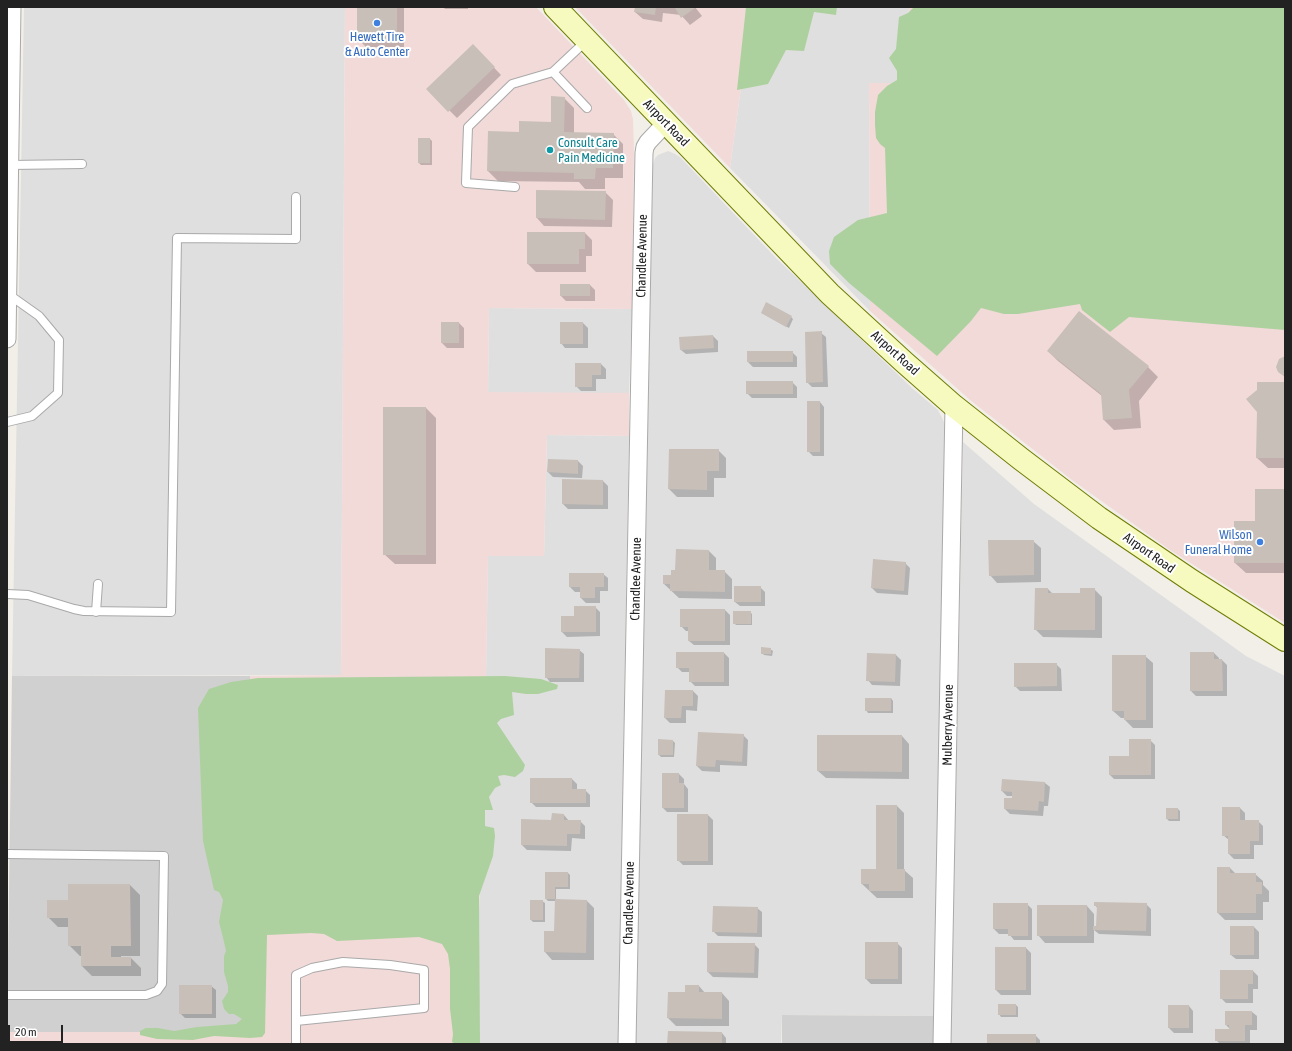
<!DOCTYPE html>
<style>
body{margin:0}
#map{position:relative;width:1292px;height:1051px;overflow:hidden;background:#f2efe9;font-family:"Asap Condensed",sans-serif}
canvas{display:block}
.frame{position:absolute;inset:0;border:8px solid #222;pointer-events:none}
.scale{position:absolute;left:8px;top:1025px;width:55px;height:18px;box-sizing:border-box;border:2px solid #222;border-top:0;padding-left:5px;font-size:12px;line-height:14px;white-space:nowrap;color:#222;-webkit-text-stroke:3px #fff;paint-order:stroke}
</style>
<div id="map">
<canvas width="1292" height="1051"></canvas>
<div class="frame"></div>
<div class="scale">20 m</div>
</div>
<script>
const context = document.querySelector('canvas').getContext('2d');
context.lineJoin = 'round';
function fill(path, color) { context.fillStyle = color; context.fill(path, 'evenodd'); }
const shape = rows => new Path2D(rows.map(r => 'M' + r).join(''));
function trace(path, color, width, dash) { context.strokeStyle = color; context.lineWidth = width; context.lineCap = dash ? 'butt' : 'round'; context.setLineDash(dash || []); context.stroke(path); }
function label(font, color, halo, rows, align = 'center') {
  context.font = font + ' "Asap Condensed",sans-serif'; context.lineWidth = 4; context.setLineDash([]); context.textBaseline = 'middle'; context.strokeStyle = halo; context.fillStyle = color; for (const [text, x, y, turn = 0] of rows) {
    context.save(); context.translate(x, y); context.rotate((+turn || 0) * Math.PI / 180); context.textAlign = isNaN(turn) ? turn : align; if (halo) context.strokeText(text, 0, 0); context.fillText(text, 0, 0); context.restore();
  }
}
const residential = shape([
 [24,7,345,7,341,675,12,676],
 [752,7,909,7,908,32,902,83,869,83,870,311,730,168],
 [668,151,675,154,680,157,776,258,912,388,938,410,944,422,945,439,936,1016,782,1015,781,1044,636,1044,653,165,655,158,658,155],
 [489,308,632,309,629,393,488,393],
 [547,435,629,436,618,1044,475,1044,486,673,488,555,544,556],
 [963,442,1034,504,1246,656,1285,676,1285,1044,951,1044]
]);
const commercial = shape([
 [345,7,536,7,624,100,631,111,633,119,634,150,632,309,489,308,488,392,629,393,629,436,547,435,544,556,488,556,486,673,475,1044,7,1044,7,1032,248,1032,250,676,341,675],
 [575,7,752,7,730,168],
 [909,7,1285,7,1285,623,1170,550,1072,480,970,400,870,311,869,83,902,83,908,32]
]);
const religious = shape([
 [12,676,250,676,248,1032,7,1032],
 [782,1015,936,1016,935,1044,782,1044]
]);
const forest = shape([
 [746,7,837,7,836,15,814,12,804,51,786,50,768,84,737,90],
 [914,7,1285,7,1285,330,1129,317,1110,332,1082,310,1080,304,1018,314,1004,314,981,308,971,321,937,356,849,283,830,264,829,251,834,237,858,220,887,213,885,148,880,144,876,138,875,125,875,112,878,95,887,86,897,80,897,71,889,58,896,49,899,17,908,13],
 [505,676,541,679,558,685,557,689,538,694,526,694,512,692,514,715,501,719,497,723,525,765,523,771,515,777,504,775,498,776,501,785,495,788,489,797,493,810,485,810,485,826,494,828,495,836,493,856,479,896,480,1043,477,1044,456,1044,452,1042,453,1034,450,1009,450,969,448,954,442,944,419,937,337,941,324,934,311,933,267,935,265,1033,262,1037,250,1038,214,1036,193,1040,157,1039,140,1035,140,1031,146,1028,158,1028,174,1031,197,1027,236,1024,242,1019,234,1014,229,1014,224,1009,222,1001,228,992,228,986,224,972,224,956,226,951,224,942,219,922,223,900,219,892,214,890,203,841,198,708,209,689,231,682,258,678]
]);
const shadow = shape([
 [358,7,404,7,404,47,366,47,358,39],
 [443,7,468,7,468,9,445,9],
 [635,7,695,7,702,16,690,25,681,15,663,13,662,22,643,19,635,12],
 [480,53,501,75,457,118,428,89],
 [564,98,574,108,574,134,613,134,623,144,623,178,605,178,605,189,585,189,579,182,498,181,488,171,520,133,552,123],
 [430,139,432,141,432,165,421,165,419,163],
 [605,192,613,200,612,227,544,226,537,218],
 [585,233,592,240,592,256,586,256,586,272,536,272,528,264],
 [590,285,595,290,595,301,566,301,561,296],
 [762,313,791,317,793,319,789,328],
 [459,323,464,328,464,348,447,348,442,343],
 [561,323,583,323,588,328,588,348,565,348,561,343],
 [821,333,826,337,828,387,812,387,807,382],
 [713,336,718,341,718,352,686,354,681,350],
 [1048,351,1148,367,1158,377,1139,401,1141,428,1114,430,1104,420,1102,396,1058,361],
 [792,352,797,357,797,367,753,367,748,362],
 [601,364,606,369,606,379,596,379,596,391,581,391,576,386],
 [792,382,797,387,797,398,752,398,747,393],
 [1285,383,1285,468,1268,468,1257,458],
 [820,402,824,407,824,456,813,456,808,451],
 [426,408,436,418,436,564,395,564,384,554],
 [718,450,726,458,726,478,714,478,714,497,677,497,669,489],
 [549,460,578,461,583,466,582,478,553,477,548,472],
 [563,480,603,481,608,486,608,509,568,509,563,504],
 [1285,490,1285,573,1246,573,1235,563,1256,522],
 [1033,541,1041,548,1041,582,997,583,990,575],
 [709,551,716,558,716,571,724,571,732,579,732,599,679,598,664,584,676,571],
 [905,563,910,568,908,595,877,593,872,588],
 [603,574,608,578,608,591,600,591,600,603,586,603,581,598,581,592,575,592,570,587],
 [760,587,765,592,765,606,740,606,735,602],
 [1048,589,1053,594,1081,594,1094,589,1102,597,1102,638,1043,637,1035,629],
 [595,607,600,612,600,636,567,637,562,632],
 [725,610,730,615,730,645,694,645,689,641,689,631,686,631,681,626],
 [750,612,752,614,752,625,736,625,734,623],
 [770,649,773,651,772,656,764,655,762,653],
 [579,650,584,654,584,682,550,682,546,677],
 [724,653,729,658,729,686,695,686,690,681,690,672,682,672,677,667],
 [1191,653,1214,653,1219,658,1219,660,1222,660,1227,665,1227,696,1196,696,1191,691],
 [896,655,901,660,900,686,872,685,868,680],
 [1145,656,1153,663,1153,728,1133,728,1125,720,1125,718,1121,718,1113,711],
 [1056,664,1061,669,1062,691,1020,691,1015,686],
 [693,691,698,696,697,711,686,710,686,723,670,723,665,718],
 [866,698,891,698,893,701,893,713,868,713,866,710],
 [699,733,743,735,748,740,747,766,720,765,720,772,702,771,697,766],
 [902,736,909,744,909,779,826,778,818,771],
 [1150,740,1155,745,1155,779,1114,779,1110,775],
 [673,741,675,743,674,757,661,757,659,755],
 [679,774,684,779,684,784,688,789,688,812,667,812,663,808],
 [572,779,577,784,577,790,585,790,590,795,590,807,536,807,531,802],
 [1045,783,1050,787,1048,806,1044,806,1043,816,1010,814,1005,809,1013,799,1013,796,1007,796,1002,791],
 [897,806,904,813,904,870,913,878,913,898,877,898,862,884,877,870],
 [1240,808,1245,813,1245,821,1258,821,1263,826,1263,845,1254,845,1254,859,1234,859,1229,854,1229,840,1223,835],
 [1167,809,1178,809,1180,811,1180,821,1169,821,1167,819],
 [564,815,569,821,580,821,585,826,585,839,572,838,571,851,527,850,522,845,552,821],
 [708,815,713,820,713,865,683,865,678,860],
 [1218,868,1230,868,1236,874,1255,874,1263,881,1263,885,1269,891,1269,902,1263,902,1263,920,1225,920,1218,913],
 [546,873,568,873,570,875,570,889,556,889,556,900,587,901,594,908,594,960,552,960,545,952,545,932,555,932,556,901,548,901,546,899],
 [130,885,140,895,140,956,121,956,121,958,131,958,141,968,141,976,92,976,82,966,82,956,80,956,69,945,69,927,58,927,48,917,69,901],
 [531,901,542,901,545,903,545,922,533,922,531,920],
 [1027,904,1032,909,1032,940,1014,940,1009,934,999,934,994,929],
 [1146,904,1151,909,1151,936,1099,934,1094,930,1094,943,1045,943,1038,935,1087,906,1094,914,1094,927,1097,927,1098,909,1095,905],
 [757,908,762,912,762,937,718,936,713,931],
 [1254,927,1259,932,1259,959,1236,959,1231,955],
 [897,943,902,948,902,984,871,984,866,979],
 [754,944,759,949,758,978,713,977,708,972],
 [1026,948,1031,953,1031,995,1001,995,996,990],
 [1253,971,1258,976,1258,989,1253,989,1253,1003,1226,1003,1221,998],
 [211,986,216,990,216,1018,185,1018,180,1013],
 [699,986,705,993,722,993,729,1001,729,1026,676,1026,668,1018,686,993],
 [1016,1005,1018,1007,1018,1017,1001,1017,999,1014],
 [1169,1006,1189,1006,1193,1011,1193,1033,1174,1033,1169,1028],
 [1252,1012,1257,1016,1257,1030,1250,1030,1250,1044,1220,1044,1216,1040,1231,1030,1226,1025],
 [722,1033,726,1038,726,1044,668,1044],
 [1035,1035,1040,1040,1040,1044,988,1044]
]);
const building = shape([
 [357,7,397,7,397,40,357,40],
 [635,7,656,7,655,15,634,12],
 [671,7,694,7,695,8,681,18,675,8],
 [473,44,495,67,448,112,426,89],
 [551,96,565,97,564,132,614,133,613,168,596,168,595,179,574,179,574,173,487,171,488,131,519,132,519,121,551,122],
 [418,138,430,138,430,163,418,163],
 [536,190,606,191,605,220,536,218],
 [527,232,585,232,585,249,579,249,579,264,527,264],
 [560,284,590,284,590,296,560,296],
 [766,302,792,316,786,327,761,313],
 [1079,311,1149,366,1129,390,1132,418,1103,420,1101,394,1047,351],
 [441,322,459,322,459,343,441,343],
 [560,322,583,322,583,344,560,344],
 [822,331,823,382,806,383,805,332],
 [713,335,714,348,680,350,679,337],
 [747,351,793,351,793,362,747,362],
 [1285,356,1285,377,1278,372,1276,367,1279,359],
 [575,363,601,363,601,375,592,375,592,387,575,387],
 [746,381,793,381,793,394,746,394],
 [1257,382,1285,382,1285,458,1256,458,1257,412,1246,399,1257,390],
 [807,401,820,401,820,452,807,452],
 [383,407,426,407,426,555,383,555],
 [669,449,719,449,719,471,707,471,707,490,668,489],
 [548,459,578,460,578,474,547,472],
 [562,479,603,480,603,505,562,504],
 [1255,489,1285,489,1285,563,1234,563,1234,521,1255,521],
 [988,540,1034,540,1034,575,989,576],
 [676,549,709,550,709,570,725,570,725,592,670,591,670,584,663,584,663,575,671,575,671,570,675,570],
 [873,559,906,562,904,591,871,588],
 [569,573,604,573,604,587,595,587,595,598,580,598,580,587,569,587],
 [734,586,761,586,761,602,734,602],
 [1035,588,1048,588,1048,593,1080,593,1080,588,1095,588,1095,630,1034,630],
 [574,606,596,606,596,632,561,632,561,616,574,616],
 [680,609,725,609,725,641,688,641,688,627,680,627],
 [733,611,751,611,751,624,733,624],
 [761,647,771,648,771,654,761,654],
 [545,648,580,649,579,678,545,678],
 [676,652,724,652,724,682,689,682,689,668,676,668],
 [1190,652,1214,652,1214,659,1222,659,1223,691,1190,691],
 [867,653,896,654,895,682,866,681],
 [1112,655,1146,655,1146,720,1124,720,1124,711,1112,711],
 [1014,663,1057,663,1057,686,1014,687],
 [665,690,693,690,693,706,682,706,681,718,664,718],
 [865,698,891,698,891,711,865,711],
 [698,732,744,734,742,762,716,760,715,767,696,766],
 [817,735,902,735,902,772,817,771],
 [658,739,673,740,673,755,658,755],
 [1129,739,1151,739,1151,775,1109,775,1109,756,1129,756],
 [662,773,679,773,679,783,684,783,684,808,662,808],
 [530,778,572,778,572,789,586,789,586,803,530,803],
 [1002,779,1045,782,1044,802,1039,801,1038,811,1004,809,1004,798,1012,798,1012,792,1001,791],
 [876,805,897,805,897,869,905,869,905,891,869,891,869,884,861,884,861,869,876,869],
 [1222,807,1240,807,1240,820,1259,820,1259,841,1250,841,1250,854,1228,854,1228,836,1222,836],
 [1166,808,1178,808,1178,819,1166,819],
 [552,813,564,814,564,820,581,820,580,834,567,834,567,846,521,845,521,819,551,820],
 [677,814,708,814,708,861,677,861],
 [1217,867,1230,867,1230,873,1256,873,1256,882,1262,882,1262,894,1256,894,1256,913,1217,913],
 [545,872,568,872,568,887,555,887,555,899,545,899],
 [68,884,130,884,131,946,111,946,111,957,131,957,131,966,81,966,81,946,68,946,68,918,47,918,47,900,68,900],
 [555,899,587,900,586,953,544,952,544,931,554,931],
 [530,900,543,900,543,920,530,920],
 [1094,902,1147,903,1146,931,1093,930,1093,926,1096,926,1097,906,1094,906],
 [993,903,1028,903,1028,936,1008,936,1008,929,993,929],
 [1037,905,1087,905,1087,936,1037,936],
 [713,906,758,907,757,933,712,932],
 [1230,926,1254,926,1254,955,1230,955],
 [865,942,898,942,898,979,865,979],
 [707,943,755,943,754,973,707,972],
 [995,947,1026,947,1026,990,995,990],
 [1220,970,1253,970,1253,984,1248,984,1248,999,1220,999],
 [179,985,212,985,212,1014,179,1014],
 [685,985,699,985,699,992,722,992,722,1019,667,1018,668,992,685,992],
 [998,1004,1016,1004,1016,1015,998,1015],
 [1168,1005,1189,1005,1189,1028,1168,1028],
 [1225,1011,1252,1011,1252,1025,1245,1025,1245,1041,1215,1041,1215,1029,1229,1029,1229,1025,1225,1025],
 [668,1031,722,1032,722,1044,667,1044],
 [987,1034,1036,1034,1036,1044,987,1044]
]);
const service = shape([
 [553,72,587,108],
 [10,165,82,164],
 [515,187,466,183,468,127,512,84,553,72,586,41],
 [7,422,32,416,58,393,59,340,39,316,8,294],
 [7,594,28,595,74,609,84,611,171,612,177,238,296,239,296,197],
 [96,612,98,584],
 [7,854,164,856,162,984,157,991,146,995,7,995],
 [296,1021,424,1008,424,970,390,965,343,962,312,968,296,975,296,1044]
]);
const minor = shape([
 [7,339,12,7],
 [627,1044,644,153,645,147,648,142,666,123],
 [942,1044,954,406]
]);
const secondary = shape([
 [555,7,830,294,904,362,954,406,1021,459,1099,518,1192,581,1285,640]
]);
const markers = [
 [377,23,4,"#3f7fe0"],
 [550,150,4,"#0f9aa8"],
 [1260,542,4,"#3f7fe0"]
];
const shopNames = [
 ["Hewett Tire",377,37],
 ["& Auto Center",377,52],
 ["Wilson",1252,535,"right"],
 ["Funeral Home",1252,550,"right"]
];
const streetNames = [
 ["Airport Road",666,123,46],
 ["Chandlee Avenue",642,256,-89],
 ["Airport Road",895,353,42],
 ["Airport Road",1149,553,35],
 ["Chandlee Avenue",636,579,-89],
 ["Mulberry Avenue",948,725,-89],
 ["Chandlee Avenue",629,903,-89]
];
const cultureNames = [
 ["Consult Care",558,143],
 ["Pain Medicine",558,158]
];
fill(residential, '#e0dfdf');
fill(commercial, '#f2dad9');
fill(religious, '#d0d0d0');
fill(forest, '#add19e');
fill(shadow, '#0003');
fill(building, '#c7bfb8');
trace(service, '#a9a9a9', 10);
trace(minor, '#a9a9a9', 19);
trace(secondary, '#707d05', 24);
trace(service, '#fff', 8);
trace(minor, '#fff', 17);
trace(secondary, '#f7fabf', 22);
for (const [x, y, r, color] of markers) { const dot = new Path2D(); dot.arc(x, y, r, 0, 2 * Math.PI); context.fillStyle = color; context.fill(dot); trace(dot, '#fff', 1.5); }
label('13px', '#366cbe', '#fff', shopNames);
label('13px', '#222', '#fff', streetNames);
label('13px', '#0d838f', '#fff', cultureNames, 'left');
</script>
